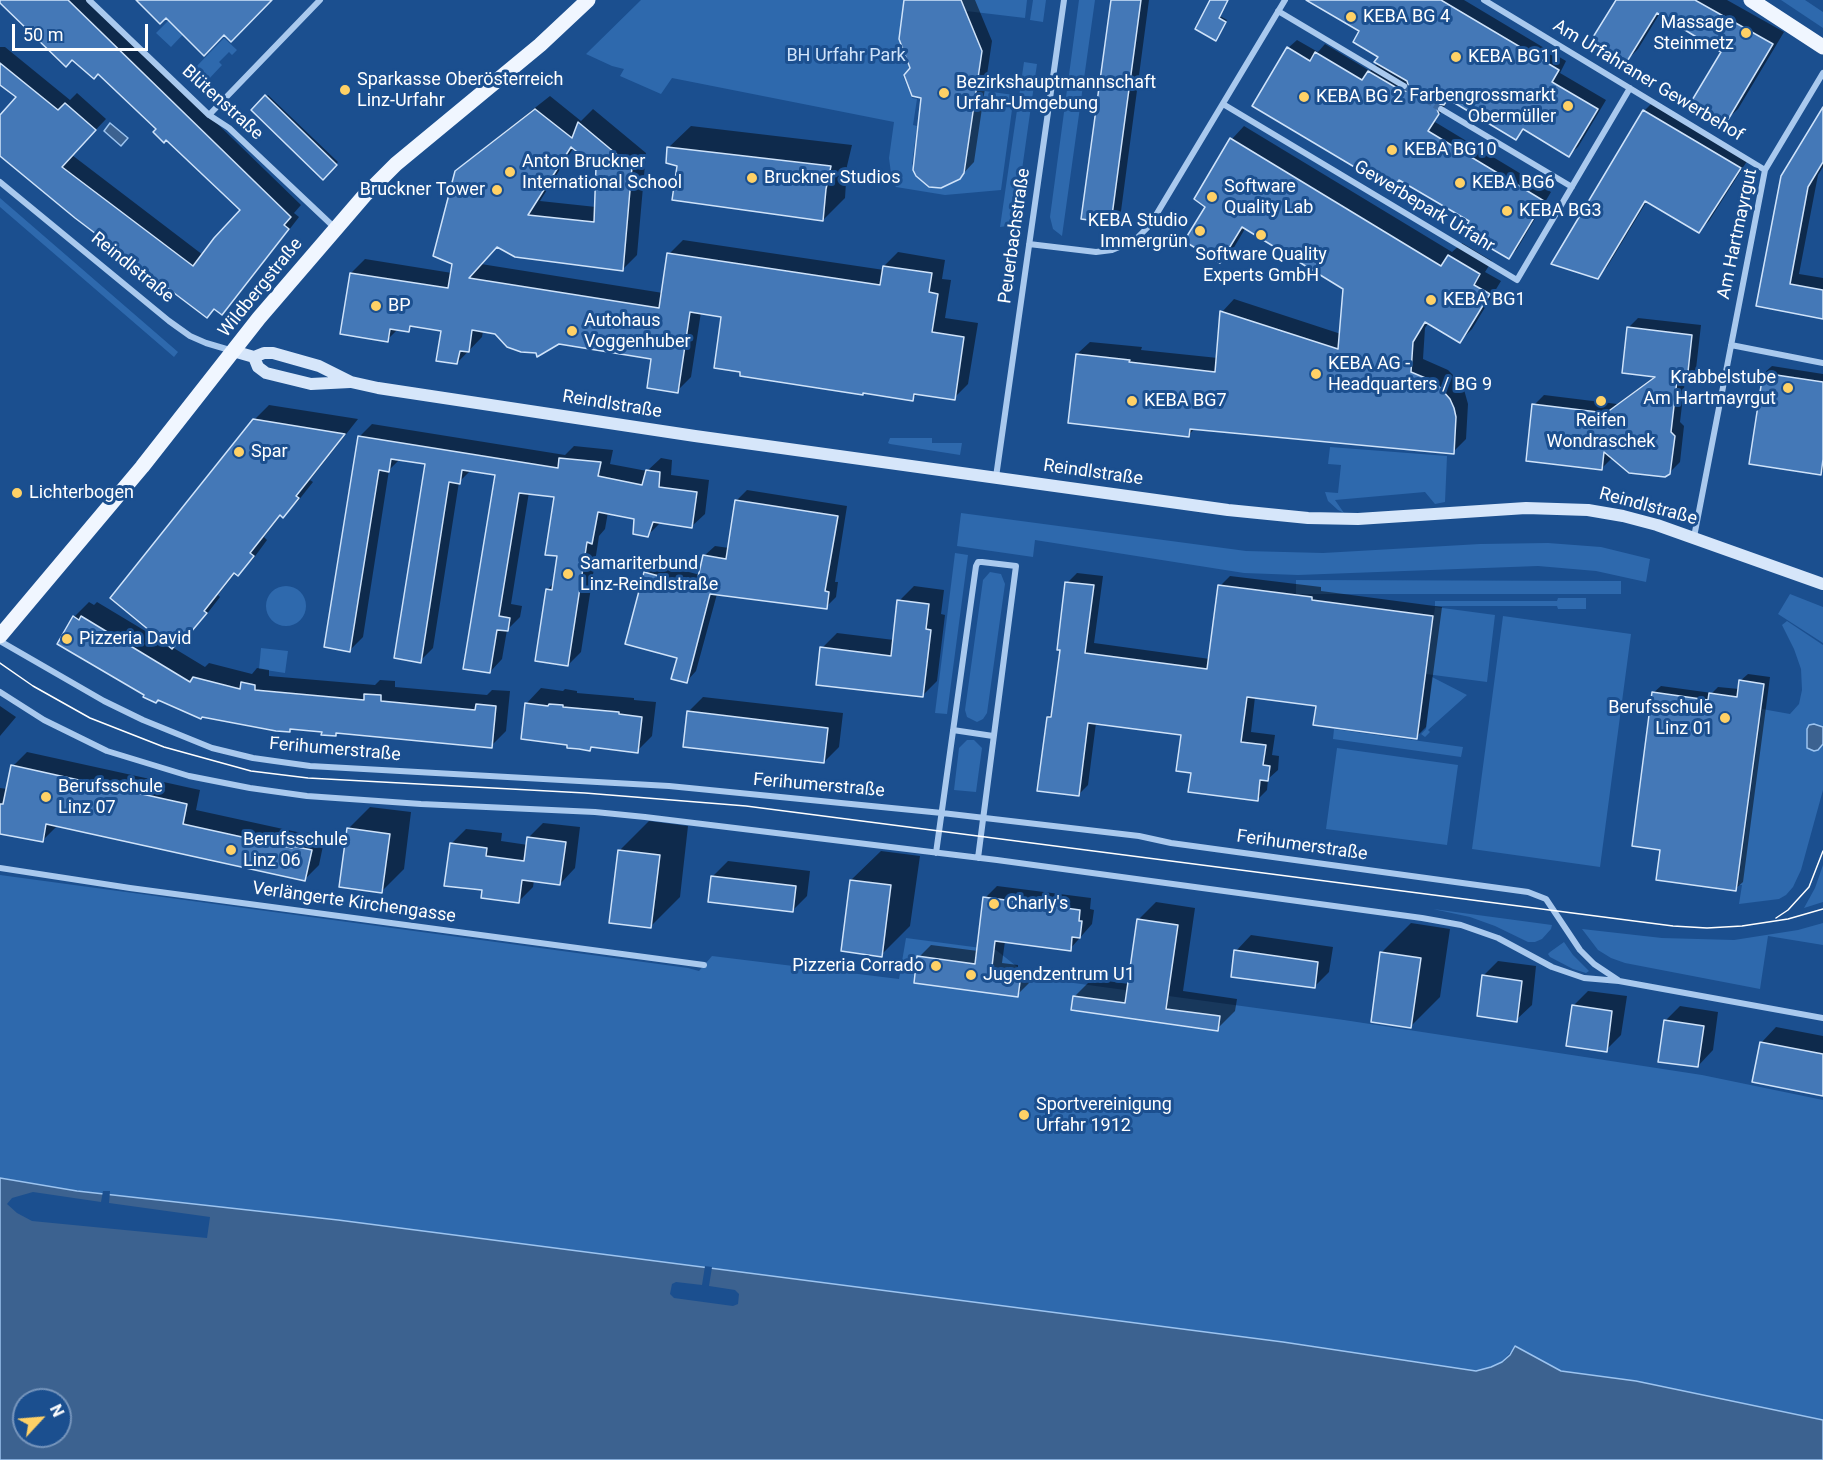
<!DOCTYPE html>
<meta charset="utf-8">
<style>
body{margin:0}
#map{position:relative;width:1823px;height:1460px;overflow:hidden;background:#1b4f8f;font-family:Roboto,sans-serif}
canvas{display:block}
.north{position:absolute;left:12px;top:1388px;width:60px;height:60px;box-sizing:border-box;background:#1b4f8f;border:2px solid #7695bc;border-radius:50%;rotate:64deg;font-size:16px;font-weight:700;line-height:24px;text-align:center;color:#fff}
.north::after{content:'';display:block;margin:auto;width:21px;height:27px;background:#ffd166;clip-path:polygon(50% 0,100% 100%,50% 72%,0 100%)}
.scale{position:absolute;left:12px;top:24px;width:136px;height:27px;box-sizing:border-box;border:3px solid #fff;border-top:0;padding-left:8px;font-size:18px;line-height:21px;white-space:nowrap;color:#fff;-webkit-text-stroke:4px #1b4f8f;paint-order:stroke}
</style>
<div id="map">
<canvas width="1823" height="1460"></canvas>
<div class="north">N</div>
<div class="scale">50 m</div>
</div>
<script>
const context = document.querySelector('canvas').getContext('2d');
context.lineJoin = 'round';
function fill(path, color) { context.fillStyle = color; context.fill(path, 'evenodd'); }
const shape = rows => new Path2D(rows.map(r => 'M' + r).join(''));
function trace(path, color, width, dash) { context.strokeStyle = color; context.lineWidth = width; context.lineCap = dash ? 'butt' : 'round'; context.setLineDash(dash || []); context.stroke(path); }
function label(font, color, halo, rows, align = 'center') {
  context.font = font + ' Roboto,sans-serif'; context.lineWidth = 6; context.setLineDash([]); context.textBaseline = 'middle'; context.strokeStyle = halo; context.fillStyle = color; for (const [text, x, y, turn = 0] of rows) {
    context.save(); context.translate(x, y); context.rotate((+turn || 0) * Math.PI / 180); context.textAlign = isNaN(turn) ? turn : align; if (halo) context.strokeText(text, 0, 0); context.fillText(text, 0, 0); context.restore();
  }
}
const green = shape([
 [641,0,904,0,899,39,909,68,903,76,912,98,917,99,913,125,917,126,912,164,916,176,930,187,941,188,960,179,964,173,977,90,1014,95,1001,190,945,195,896,187,892,181,889,158,894,122,672,78,661,94,620,76,624,69,612,66,586,54],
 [961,0,1027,0,1025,18,966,11],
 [1033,0,1046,0,1043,22,1030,20],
 [1079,0,1095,0,1062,236,1053,229,1050,217],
 [1781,0,1805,0,1823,12,1823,28],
 [178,11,192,25,171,47,156,33],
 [224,38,237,50,232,55,229,52,219,62,222,65,207,81,194,69],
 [1024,62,1037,64,1015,219,1007,226,1000,227],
 [0,198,178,352,174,357,0,207],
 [890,438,932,438,932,443,962,443,960,455,890,444,888,443],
 [1330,447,1447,456,1445,502,1435,504,1425,492,1335,500,1344,513,1338,510,1328,501,1325,492,1338,493,1341,465,1328,464],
 [961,513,1246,551,1323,553,1480,544,1548,543,1601,547,1650,559,1646,582,1596,571,1538,566,1298,575,1244,573,1035,540,1033,557,957,546],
 [955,553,968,555,947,714,935,713],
 [990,572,1001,574,1005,584,987,713,983,719,977,722,967,717,965,710,983,580],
 [1296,580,1621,581,1621,594,1296,594],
 '266 606a20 20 0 1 1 40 0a20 20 0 1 1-40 0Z',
 [1790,594,1823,607,1823,643,1778,614],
 [1558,598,1586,598,1586,609,1558,609,1557,606,1435,606,1435,601,1557,601],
 [1435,607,1495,615,1487,682,1426,674],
 [1503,616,1631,634,1600,867,1472,849],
 [1787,621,1823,645,1823,790,1801,870,1793,887,1786,895,1779,899,1739,904,1742,885,1738,885,1762,709,1790,714,1799,704,1802,690,1801,669,1794,649,1782,625],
 [261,648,288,651,285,673,259,669],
 [1432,677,1467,695,1428,730,1430,732,1425,737,1421,734,1426,729],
 [1334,729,1463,747,1461,757,1333,739],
 [967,740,974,740,982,748,976,792,954,790,959,748],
 [1337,748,1458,765,1447,845,1326,829],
 [1823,865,1823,902,1804,908,1815,888],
 [0,875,688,968,699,971,712,956,899,979,906,938,996,950,1030,977,1344,1020,1702,1075,1823,1100,1823,1420,1636,1381,1561,1371,1516,1346,1502,1362,1491,1367,1476,1371,1283,1342,338,1220,77,1191,0,1178],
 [1433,909,1552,925,1551,929,1542,939,1535,942,1528,942,1495,926,1470,917],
 [1823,923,1823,945,1768,936,1760,989,1625,963,1611,958,1598,950,1582,929,1662,938,1734,940,1798,930],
 [1564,942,1573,955,1589,971,1586,973,1573,969,1550,957,1548,954,1550,952]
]);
const water = shape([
 [110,123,128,138,121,146,104,131,110,123],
 [1814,724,1823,727,1823,744,1818,750,1814,751,1807,748,1807,729,1809,725,1814,724],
 [0,1178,77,1191,338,1220,1283,1342,1476,1371,1491,1367,1502,1362,1510,1355,1515,1346,1561,1371,1636,1381,1823,1420,1823,1460,0,1460,0,1178],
 [24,1400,60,1400,60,1436,24,1436,24,1400]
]);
const pier = shape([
 [103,1191,110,1191,109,1203,210,1217,207,1238,32,1221,17,1213,7,1204,12,1198,33,1192,101,1202],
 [705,1266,712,1267,709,1286,735,1290,739,1294,738,1304,733,1306,674,1298,670,1294,672,1284,676,1282,702,1285]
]);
const shadow = shape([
 [12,0,90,0,301,205,294,213,299,217,233,302,222,313,215,308,207,316,0,153,0,118,18,97,0,83,0,47,5,47,70,100,77,93,106,119,72,155,203,255,242,210,98,72],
 [906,0,975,0,992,41,974,162,959,178,912,68],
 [1112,0,1149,0,1121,211,1111,222],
 [1212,0,1228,0,1220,16,1227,20,1218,37],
 [1314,0,1464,0,1566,61,1560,73,1606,100,1578,147,1569,155,1525,129,1516,138,1449,98,1445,101,1446,104,1435,122,1551,192,1517,249,1509,258,1472,221,1402,179,1393,188,1288,48,1297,40,1318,52,1325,44,1370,71,1378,63,1380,56,1361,31],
 [1617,0,1727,0,1784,32,1738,109,1725,121,1723,51,1660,13,1638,49,1626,61],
 [268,95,338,162,323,177,253,110],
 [550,96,581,121,593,109,646,153,637,255,623,269,497,246,481,264,663,293,669,254,683,240,884,270,884,266,898,252,945,260,942,279,951,280,945,318,978,323,968,384,954,398,918,393,912,399,723,316,701,312,691,377,677,391,653,358,558,343,537,351,496,333,483,331,482,337,457,363,443,330,413,325,408,331,398,329,387,340,351,273,365,259,452,273,456,172,471,158],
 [574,147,597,166,596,207,540,201],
 [1654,101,1749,158,1709,221,1699,231,1647,201,1607,267,1597,278,1644,111],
 [1823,109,1823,167,1818,175,1799,274,1823,278,1823,318,1758,305],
 [691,126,852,145,847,166,845,198,823,220,678,165,669,147],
 [1244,126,1452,252,1462,243,1492,261,1485,272,1501,281,1472,329,1460,341,1429,322,1425,328,1423,359,1448,370,1455,377,1463,386,1468,404,1466,439,1453,452,1195,428,1189,435,1077,354,1090,342,1142,347,1141,350,1218,358,1222,312,1234,299,1341,334,1345,288,1246,227,1233,249,1220,261,1207,206,1232,139],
 [1638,318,1701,325,1696,369,1685,380,1680,422,1684,426,1680,462,1669,473,1613,457,1602,468,1534,405,1544,395,1617,404,1655,376,1628,328],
 [1772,366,1823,374,1823,470,1820,473,1764,373],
 [269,405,358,419,310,480,313,482,298,501,283,516,281,515,264,537,267,540,253,559,238,574,236,572,218,595,220,597,206,615,172,647,205,667,209,663,252,674,257,668,269,670,269,676,375,685,380,680,395,681,395,687,487,695,492,690,510,691,506,731,491,746,338,732,336,734,323,731,292,728,290,730,146,695,74,617,89,602,94,605,97,602,162,641,254,420],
 [372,424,565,455,574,446,613,450,610,464,647,471,661,458,672,460,671,475,709,480,705,514,692,526,661,522,648,535,636,517,608,512,605,529,599,536,581,652,568,665,547,590,555,582,559,554,555,496,529,492,511,604,522,606,520,617,507,630,502,659,490,672,496,474,471,470,459,482,433,648,420,661,427,463,400,459,389,470,363,637,350,650,359,437],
 [747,490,847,506,835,582,838,582,836,597,826,607,717,594,696,671,687,681,646,573,656,563,700,575,705,555,715,546,729,548,737,500],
 [1077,573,1103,576,1094,643,1210,659,1220,586,1230,576,1321,587,1321,591,1442,607,1426,727,1416,737,1318,705,1255,697,1251,732,1275,735,1272,755,1279,756,1278,770,1268,779,1267,790,1257,800,1192,772,1182,734,1096,723,1088,785,1078,795,1048,717,1053,712,1062,649,1067,583],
 [914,586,944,590,941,614,945,615,937,681,922,696,822,648,837,633,894,640,899,601],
 [1748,674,1770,677,1743,882,1735,889,1653,693,1661,686,1712,693,1718,687,1739,689,1740,681],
 [541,688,563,691,565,689,577,691,577,693,634,698,634,700,656,702,652,736,637,751,593,746,590,749,526,704],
 [703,697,843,713,839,747,824,762,688,712],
 [0,706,16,717,0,736],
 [27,752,200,790,196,810,306,834,308,832,325,836,319,865,305,879,57,826,43,840,0,833,0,788,8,789,13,766],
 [370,807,411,812,404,869,382,891,348,829],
 [649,821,688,826,680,897,650,927,619,851],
 [543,823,580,827,575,868,560,884,534,880,533,887,518,902,484,889,451,844,466,829,502,833,501,841,528,845,528,838],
 [881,851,920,856,910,926,881,955,851,880],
 [728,861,810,871,807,896,792,911,713,876],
 [997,886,1091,898,1090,909,1094,910,1092,924,1070,949,1005,941,1002,963,1018,965,1018,969,1031,970,1029,983,1017,995,919,957,931,945,978,951,985,898],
 [1156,902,1195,908,1183,991,1237,999,1235,1011,1217,1029,1074,997,1092,979,1129,984,1138,920],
 [1411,923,1450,929,1440,997,1411,1026,1381,953],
 [1251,935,1333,947,1329,972,1314,987,1236,951],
 [1498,961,1536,966,1532,1005,1516,1020,1483,976],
 [1588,991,1627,996,1621,1035,1606,1050,1573,1006],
 [1680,1006,1718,1012,1713,1050,1698,1066,1665,1021],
 [1776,1027,1823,1036,1823,1094,1761,1043]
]);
const building = shape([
 [0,0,68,0,291,217,284,225,289,229,222,315,214,309,207,318,75,218,0,156,0,115,16,97,0,85,0,63,58,110,65,103,96,130,62,167,193,266,214,238,240,210,166,140,164,143,153,132,156,129,98,74,94,79,72,60,66,67,0,3,0,0],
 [136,0,272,0,231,42,224,35,204,56,166,18,160,24,136,0],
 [904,0,961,0,982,51,964,173,960,179,941,188,929,187,916,176,913,170,921,98,912,96,904,75,910,68,899,39,904,0],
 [1111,0,1141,0,1111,223,1081,219,1111,0],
 [1210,0,1228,0,1219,18,1226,22,1216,41,1195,29,1210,0],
 [1306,0,1441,0,1559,70,1552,82,1598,109,1569,157,1523,129,1516,140,1448,99,1444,105,1439,104,1436,107,1439,114,1428,131,1544,201,1509,259,1463,232,1469,221,1399,180,1393,190,1252,106,1287,47,1310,61,1315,52,1362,80,1368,71,1402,91,1406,91,1409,88,1407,81,1374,62,1378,57,1353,42,1359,31,1306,0],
 [1616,0,1695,0,1773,44,1726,123,1691,102,1721,52,1657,13,1626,63,1590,42,1616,0],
 [265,95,337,165,323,180,251,110,265,95],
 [1823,107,1823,162,1808,187,1790,284,1823,290,1823,319,1756,306,1781,176,1823,107],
 [535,109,572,138,578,122,632,167,623,271,515,257,497,247,469,278,659,308,667,253,880,285,883,266,932,273,929,292,938,294,932,332,964,337,955,400,914,394,913,401,863,393,863,395,740,376,740,372,714,368,721,317,690,312,678,393,647,388,651,359,559,344,537,357,536,353,521,352,507,347,495,334,472,330,469,352,460,351,457,364,436,361,441,331,410,326,409,332,390,329,388,342,340,334,350,273,448,288,452,264,433,256,455,171,535,109],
 [571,147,596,167,594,222,528,215,571,147],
 [1643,110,1741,168,1699,233,1645,201,1598,279,1551,264,1643,110],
 [1230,138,1441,266,1448,255,1480,274,1474,285,1490,294,1460,343,1425,322,1413,342,1411,372,1435,382,1450,399,1454,408,1456,417,1454,454,1190,429,1189,437,1068,423,1076,354,1130,360,1129,362,1215,372,1220,311,1338,349,1343,289,1242,227,1220,263,1184,241,1205,207,1194,199,1230,138],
 [667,147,831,166,826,189,823,221,672,200,677,166,666,163,667,147],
 [1627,327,1692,335,1687,381,1677,380,1671,432,1675,436,1670,474,1665,477,1629,473,1604,452,1602,470,1526,461,1532,404,1606,413,1655,377,1622,373,1627,327],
 [1763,373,1823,382,1823,459,1821,475,1749,464,1763,373],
 [253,419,345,434,296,496,299,498,283,518,280,515,250,553,254,556,238,576,234,573,204,611,207,613,191,632,188,630,172,649,110,598,253,419],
 [358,436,558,468,559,458,601,462,598,476,642,485,646,470,660,472,659,487,697,492,692,528,653,522,648,537,633,534,634,519,598,512,592,544,587,542,568,666,535,661,546,589,552,590,557,556,545,555,554,497,519,493,499,616,510,618,508,631,497,630,490,673,463,669,495,475,462,470,460,484,449,482,421,663,394,658,425,464,391,459,389,472,379,470,350,652,324,647,358,436],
 [735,500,838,516,825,591,829,592,827,609,710,594,687,683,671,679,677,658,625,644,644,572,696,586,703,555,726,559,735,500],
 [1065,582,1094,585,1085,653,1207,669,1218,585,1312,597,1312,600,1433,616,1417,739,1313,725,1316,706,1247,697,1241,742,1266,745,1263,765,1270,766,1268,781,1260,780,1258,801,1188,792,1191,773,1176,771,1181,735,1088,723,1079,796,1037,791,1047,717,1051,717,1060,650,1057,650,1065,582],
 [897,600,929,604,926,629,931,630,923,697,816,685,820,647,891,656,897,600],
 [73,616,79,620,81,616,190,682,193,677,240,689,241,682,255,685,255,690,364,700,364,694,381,695,381,701,475,710,476,704,496,706,492,748,336,733,336,736,321,735,322,732,290,729,290,732,276,731,202,717,201,719,158,700,156,703,143,697,144,695,57,644,73,616],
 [1739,680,1764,684,1736,891,1656,880,1660,850,1632,846,1652,692,1708,700,1709,693,1737,697,1739,680],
 [525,703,548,706,549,704,563,705,563,707,619,712,619,714,642,717,638,753,591,747,590,751,579,749,567,748,567,745,521,739,525,703],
 [687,711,828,728,824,763,683,747,687,711],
 [11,765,187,804,183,824,292,848,292,846,312,850,305,881,46,824,43,842,0,834,0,804,3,804,11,765],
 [347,828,390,834,382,893,339,887,347,828],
 [527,837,566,842,560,885,522,880,519,903,481,898,482,890,444,886,450,843,487,848,486,856,524,861,527,837],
 [618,850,660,855,651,928,609,923,618,850],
 [711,876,796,886,793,912,708,902,711,876],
 [850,880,891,885,882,957,841,951,850,880],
 [983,897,1080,910,1079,921,1082,921,1080,938,1072,937,1071,951,995,941,991,975,1007,977,1007,980,1020,982,1018,997,914,983,917,956,975,964,983,897],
 [1137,919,1178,925,1166,1009,1220,1016,1218,1031,1071,1010,1073,996,1125,1003,1137,919],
 [1234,950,1318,962,1315,988,1231,977,1234,950],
 [1380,952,1421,958,1411,1028,1371,1022,1380,952],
 [1482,975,1522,981,1517,1022,1477,1016,1482,975],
 [1572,1005,1612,1011,1607,1052,1566,1046,1572,1005],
 [1664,1020,1704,1026,1698,1067,1658,1062,1664,1020],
 [1760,1042,1823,1054,1823,1096,1752,1082,1760,1042]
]);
const streetTunnel = shape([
 [1404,86,1441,109]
]);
const street = shape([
 [89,0,209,115,229,128,335,228],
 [1484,0,1765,170],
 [1278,11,1404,86],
 [1223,104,1517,280,1630,88],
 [1441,109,1572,187],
 [209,115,320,0],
 [0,182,169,321,190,336,206,343,233,351],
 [1029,244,1096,252,1112,250,1124,245,1138,237,1150,225,1285,0],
 [1731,345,1823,363],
 [996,477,1064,0],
 [1694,537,1765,170,1823,73],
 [0,641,104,701,143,720,212,748,253,758,310,766,669,786,942,813,1139,836,1171,843,1528,892,1546,899,1580,950,1594,964,1618,980],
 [0,692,44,720,107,751,189,776,250,788,307,796,421,804,595,812,645,817,997,860,1422,918,1461,925,1498,938,1552,967,1584,978,1619,981,1823,1018],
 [953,730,993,736],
 [936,853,976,566,978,562,982,562,1016,566,978,858],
 [0,868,130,888,704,965]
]);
const secondary = shape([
 [233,351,254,357,264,353,273,353,319,366,351,382,378,388,695,436,1228,510,1308,518,1358,519,1526,508,1588,510,1623,516,1657,525,1823,584],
 [254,357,258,367,266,373,311,384,350,382]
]);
const primary = shape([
 [1751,0,1823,47],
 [0,636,142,467,259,318,364,196,396,164,540,45,588,0]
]);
const tram = shape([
 [0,663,33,686,90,718,164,747,251,771,308,778,585,793,746,806,1673,926,1707,928,1742,926,1788,919,1823,909],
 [1776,918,1788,910,1809,887,1823,851]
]);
const markers = [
 [1351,17,6,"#ffd166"],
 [1746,33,6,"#ffd166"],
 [1456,57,6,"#ffd166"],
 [345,90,6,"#ffd166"],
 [944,93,6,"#ffd166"],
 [1304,97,6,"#ffd166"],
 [1568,106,6,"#ffd166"],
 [1392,150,6,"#ffd166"],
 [510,172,6,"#ffd166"],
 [752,178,6,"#ffd166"],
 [1460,183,6,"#ffd166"],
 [497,190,6,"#ffd166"],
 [1212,197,6,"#ffd166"],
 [1507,211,6,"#ffd166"],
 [1200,231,6,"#ffd166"],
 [1261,235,6,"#ffd166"],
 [1431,300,6,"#ffd166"],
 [376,306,6,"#ffd166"],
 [572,331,6,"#ffd166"],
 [1316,374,6,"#ffd166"],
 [1788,388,6,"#ffd166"],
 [1132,401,6,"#ffd166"],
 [1601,401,6,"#ffd166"],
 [239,452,6,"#ffd166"],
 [17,493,6,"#ffd166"],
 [568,574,6,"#ffd166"],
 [67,639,6,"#ffd166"],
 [1725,718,6,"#ffd166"],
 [46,797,6,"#ffd166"],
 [231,850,6,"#ffd166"],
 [994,904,6,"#ffd166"],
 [936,966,6,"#ffd166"],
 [971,975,6,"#ffd166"],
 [1024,1115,6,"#ffd166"]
];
const poiNames = [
 ["KEBA BG 4",1363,17],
 ["Massage",1734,23,"right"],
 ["Steinmetz",1734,44,"right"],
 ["KEBA BG11",1468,57],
 ["Sparkasse Oberösterreich",357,80],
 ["Linz-Urfahr",357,101],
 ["Bezirkshauptmannschaft",956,83],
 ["Urfahr-Umgebung",956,104],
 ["Farbengrossmarkt",1556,96,"right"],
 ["Obermüller",1556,117,"right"],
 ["KEBA BG 2",1316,97],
 ["KEBA BG10",1404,150],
 ["Anton Bruckner",522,162],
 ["International School",522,183],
 ["Bruckner Studios",764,178],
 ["KEBA BG6",1472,183],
 ["Software",1224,187],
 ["Quality Lab",1224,208],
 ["Bruckner Tower",485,190,"right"],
 ["KEBA BG3",1519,211],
 ["KEBA Studio",1188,221,"right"],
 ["Immergrün",1188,242,"right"],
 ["Software Quality",1261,255,"center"],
 ["Experts GmbH",1261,276,"center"],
 ["KEBA BG1",1443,300],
 ["BP",388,306],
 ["Autohaus",584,321],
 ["Voggenhuber",584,342],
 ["KEBA AG -",1328,364],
 ["Headquarters / BG 9",1328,385],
 ["Krabbelstube",1776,378,"right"],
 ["Am Hartmayrgut",1776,399,"right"],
 ["KEBA BG7",1144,401],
 ["Reifen",1601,421,"center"],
 ["Wondraschek",1601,442,"center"],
 ["Spar",251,452],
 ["Lichterbogen",29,493],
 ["Samariterbund",580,564],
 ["Linz-Reindlstraße",580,585],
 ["Pizzeria David",79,639],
 ["Berufsschule",1713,708,"right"],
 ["Linz 01",1713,729,"right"],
 ["Berufsschule",58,787],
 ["Linz 07",58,808],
 ["Berufsschule",243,840],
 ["Linz 06",243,861],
 ["Charly's",1006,904],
 ["Pizzeria Corrado",924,966,"right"],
 ["Jugendzentrum U1",983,975],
 ["Sportvereinigung",1036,1105],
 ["Urfahr 1912",1036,1126]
];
const parkNames = [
 ["BH Urfahr Park",846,56]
];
const streetNames = [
 ["Am Urfahraner Gewerbehof",1648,81,31],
 ["Blütenstraße",222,103,42],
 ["Gewerbepark Urfahr",1424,207,31],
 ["Am Hartmayrgut",1738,234,-78],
 ["Peuerbachstraße",1015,236,-82],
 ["Reindlstraße",132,268,39],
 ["Wildbergstraße",261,288,-51],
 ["Reindlstraße",612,405,9],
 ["Reindlstraße",1093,473,8],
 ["Reindlstraße",1648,507,15],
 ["Ferihumerstraße",335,750,5],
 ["Ferihumerstraße",819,786,5],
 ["Ferihumerstraße",1302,846,8],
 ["Verlängerte Kirchengasse",354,903,8]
];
fill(green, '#2e69ad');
fill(water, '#3c6290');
trace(water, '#9cc4f0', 1.5);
fill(pier, '#1b4f8f');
fill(shadow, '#0007');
fill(building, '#4478b7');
trace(building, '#cfe3fa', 1.5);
trace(streetTunnel, '#3d69a0', 6, [6, 3]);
trace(street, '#a9c9ee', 6);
trace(secondary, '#d6e6fa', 12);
trace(primary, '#f0f6ff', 15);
trace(tram, '#fff', 1.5);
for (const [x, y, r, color] of markers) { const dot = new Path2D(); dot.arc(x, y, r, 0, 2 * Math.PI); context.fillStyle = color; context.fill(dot); trace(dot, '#1b4f8f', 2); }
label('18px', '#fff', '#1b4f8f', poiNames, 'left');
label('18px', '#cfe3fa', '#1b4f8f', parkNames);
label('18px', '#fff', '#1b4f8f', streetNames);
</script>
